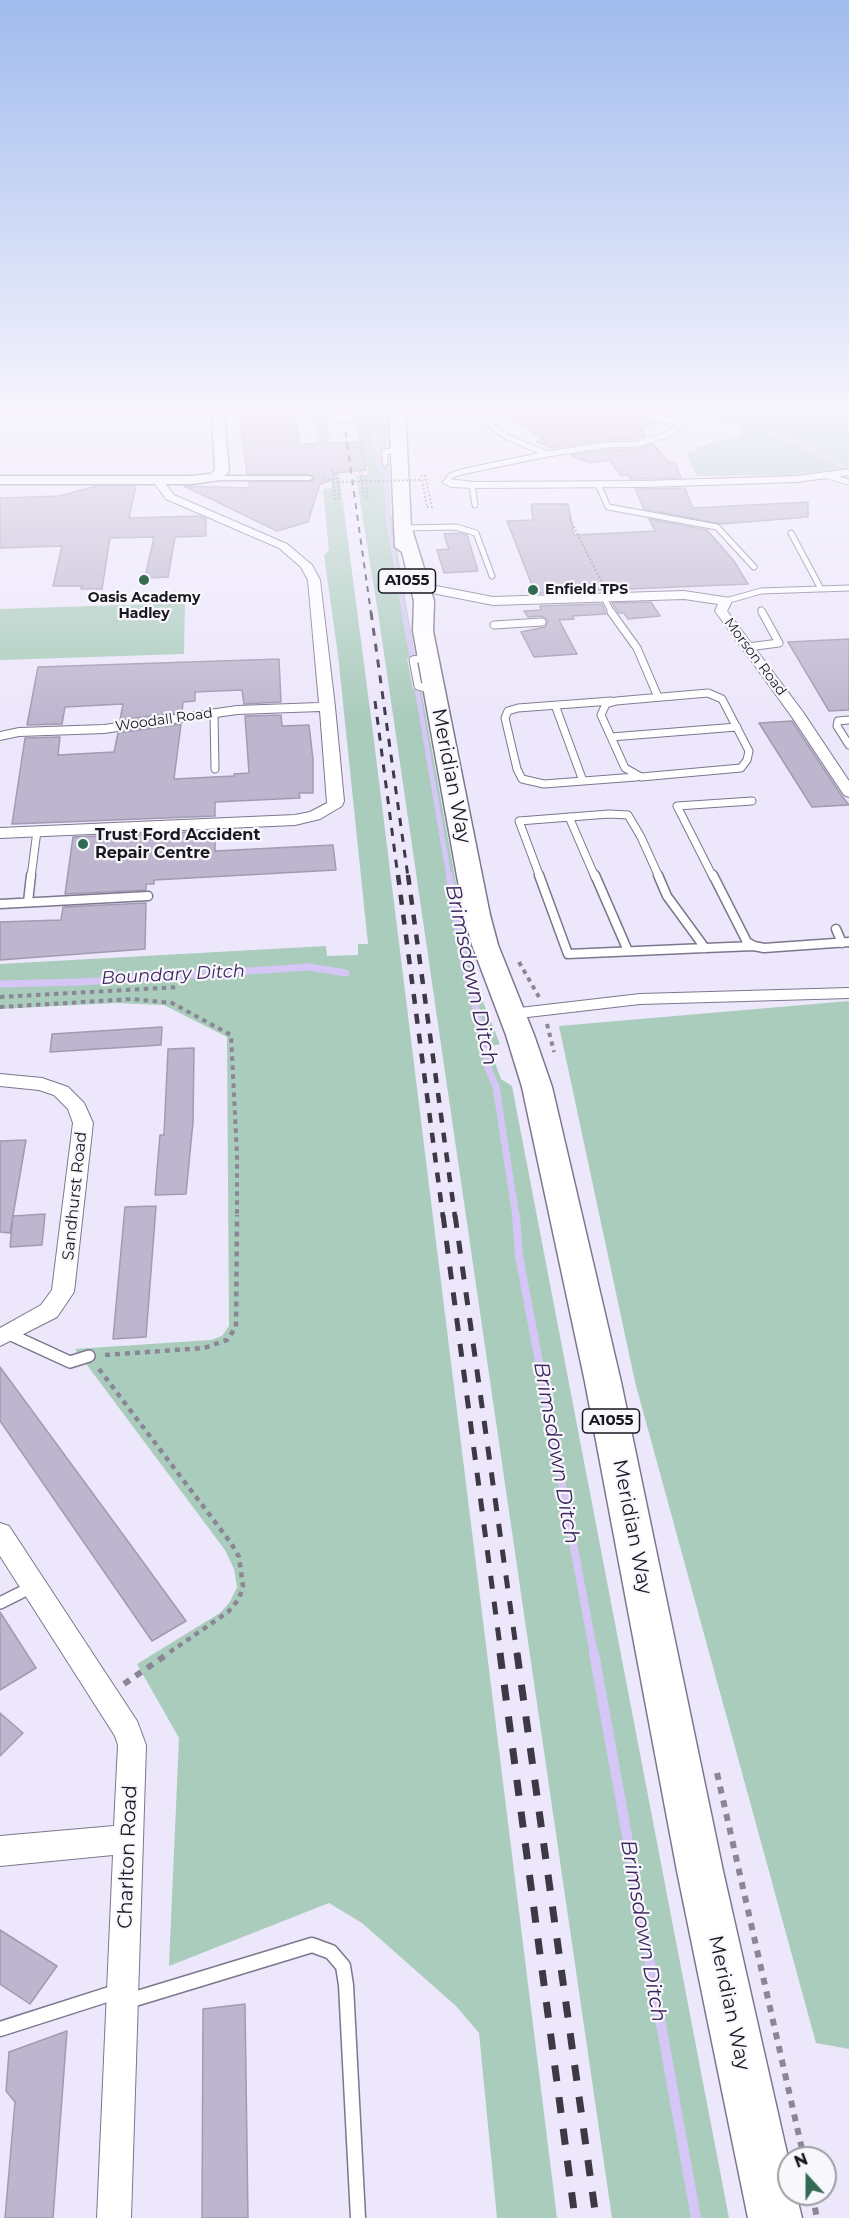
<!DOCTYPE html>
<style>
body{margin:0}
#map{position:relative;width:849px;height:2218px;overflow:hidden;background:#ede7fb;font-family:Montserrat,sans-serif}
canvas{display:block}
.north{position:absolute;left:777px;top:2146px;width:60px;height:60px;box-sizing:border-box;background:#f8f7fc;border:2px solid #9f9da4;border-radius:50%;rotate:339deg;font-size:16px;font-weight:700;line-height:24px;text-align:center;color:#1a1720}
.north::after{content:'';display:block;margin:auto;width:21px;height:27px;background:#326b54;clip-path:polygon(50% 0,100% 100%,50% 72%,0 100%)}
</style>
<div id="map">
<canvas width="849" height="2218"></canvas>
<div class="north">N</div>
</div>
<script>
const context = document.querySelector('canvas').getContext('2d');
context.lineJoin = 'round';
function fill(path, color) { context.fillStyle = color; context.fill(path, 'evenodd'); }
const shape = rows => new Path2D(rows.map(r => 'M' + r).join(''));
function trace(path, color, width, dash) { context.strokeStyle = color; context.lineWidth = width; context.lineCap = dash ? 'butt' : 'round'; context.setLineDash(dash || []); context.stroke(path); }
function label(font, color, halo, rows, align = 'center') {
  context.font = font + ' Montserrat,sans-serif'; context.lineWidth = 4.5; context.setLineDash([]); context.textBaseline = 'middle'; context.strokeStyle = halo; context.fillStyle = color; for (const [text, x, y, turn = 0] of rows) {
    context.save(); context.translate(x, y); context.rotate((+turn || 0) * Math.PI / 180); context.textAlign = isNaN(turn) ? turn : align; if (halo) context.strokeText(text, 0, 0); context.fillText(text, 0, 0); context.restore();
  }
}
const green = shape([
 [313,408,326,408,330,444,320,466],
 [353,408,388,408,390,425,386,447,381,450,381,462,389,463,390,508,415,657,407,658,413,689,421,689,473,977,500,1044,489,1047,501,1079,512,1086,729,2218,612,2218,379,619,356,476,366,476,368,470,367,467,362,467,357,436,360,433,357,433],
 [669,408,834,408,849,430,849,468,792,475,697,476,686,453,718,440,740,437,742,426],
 [339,472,373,733,557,2218,497,2218,479,2033,456,2006,362,1923,329,1903,169,1966,179,1738,137,1664,220,1613,230,1602,237,1587,234,1569,225,1550,75,1349,211,1340,222,1336,229,1326,227,1037,164,1005,115,1003,0,1009,0,964,326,946,327,956,358,955,358,944,368,944,338,655,324,555,329,550,323,489,332,488,331,480,339,476],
 [185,603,184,654,0,660,0,609],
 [849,1001,849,2049,816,2043,635,1382,559,1026]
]);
const streamFar4 = shape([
 [370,408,380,470,385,473,389,529,404,613],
 [715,408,750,421,849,469]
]);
const streamFar3 = shape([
 [404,612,412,657],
 [417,689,449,877]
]);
const streamFar2 = shape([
 [449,875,464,965,481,1027,488,1068,496,1087,516,1217],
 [0,984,80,982,309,967,346,973]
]);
const streamFar1 = shape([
 [516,1215,519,1256,594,1654]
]);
const stream = shape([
 [594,1653,696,2218]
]);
const building = shape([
 [238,408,294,408,300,444,361,442,366,470,334,473,335,479,320,484,308,522,277,531,184,486,250,488,249,482,309,482,315,479,309,474,247,474,238,408],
 [493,408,619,408,623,413,657,422,640,429,646,436,637,439,606,440,552,448,536,442,544,440,493,408],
 [643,408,690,408,690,409,672,416,643,408],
 [653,444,668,462,675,462,681,478,630,479,628,475,621,476,609,460,589,463,570,455,607,450,638,449,653,444],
 [96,486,136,486,129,518,200,516,206,519,206,536,175,537,168,577,145,578,154,537,110,538,102,589,81,589,82,586,53,586,62,546,0,548,0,498,59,496,96,486],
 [685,488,693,508,808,502,808,517,721,524,644,509,635,489,685,488],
 [531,504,568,504,574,535,655,531,649,519,707,530,734,561,748,584,535,593,507,521,533,520,531,504],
 [460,533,467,535,478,571,444,573,437,550,449,549,444,534,460,533],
 [651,602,660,616,628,619,624,613,619,613,612,603,651,602],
 [602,604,606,614,572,616,574,619,559,620,577,654,534,657,521,632,545,627,548,621,542,616,528,617,524,611,541,610,540,606,602,604],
 [849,639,849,710,829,711,788,642,849,639],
 [279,659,281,702,244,704,242,690,195,692,195,701,183,702,182,712,120,720,123,704,65,707,62,724,27,725,38,667,279,659],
 [281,715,282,726,309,725,313,759,313,793,299,793,300,798,215,802,215,816,12,824,25,738,60,737,58,755,114,752,118,733,181,724,174,779,234,776,234,774,249,773,245,716,281,715],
 [792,721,842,796,849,805,812,807,759,723,792,721],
 [215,831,215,851,333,845,336,870,154,880,154,884,146,884,146,890,65,894,73,837,215,831],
 [146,903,145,949,0,960,0,922,61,920,63,907,146,903],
 [162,1027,161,1045,50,1052,52,1034,162,1027],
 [194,1048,193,1122,186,1194,155,1195,160,1135,164,1135,168,1049,194,1048],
 [26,1140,10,1233,0,1232,0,1141,26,1140],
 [156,1206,146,1337,113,1339,125,1207,156,1206],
 [45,1214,42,1245,10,1247,13,1216,45,1214],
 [0,1367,127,1540,186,1621,152,1641,0,1421,0,1367],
 [0,1612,36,1668,0,1690,0,1612],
 [0,1713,23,1733,0,1756,0,1713],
 [0,1930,57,1966,30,2004,0,1984,0,1930],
 [245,2004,248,2218,202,2218,203,2009,245,2004],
 [67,2031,53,2218,5,2218,15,2102,6,2091,9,2052,67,2031]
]);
const pathFar3 = shape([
 [360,471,364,498,368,498,365,475,361,475],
 [333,475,332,471,337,471],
 [421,476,425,475,432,507,427,507],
 [324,478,333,479,335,499,339,498,337,475,333,475],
 [570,519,602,583]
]);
const pathFar2 = shape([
 [519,962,539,997],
 [0,997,178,987],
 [0,1007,132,999,172,1003,231,1035,237,1155,237,1217],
 [547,1024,554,1052]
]);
const pathFar1 = shape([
 [105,1355,204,1348,227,1340,236,1327,237,1215],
 [99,1369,231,1543,239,1557,243,1586,239,1599,228,1612,167,1654]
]);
const path = shape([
 [124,1684,169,1653],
 [717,1773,804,2158],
 [812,2194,817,2218]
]);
const serviceFar4 = shape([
 [475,408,483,415,482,420,507,437,547,454],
 [839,408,849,421],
 [385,463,385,452,398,450],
 [824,475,849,482],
 [447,482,450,476,461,472,547,454,607,445,638,444,666,435,683,424,624,408],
 [598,484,608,507,717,527,754,567],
 [472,485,475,505],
 [404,528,456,527,476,533,492,576],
 [791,533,821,589],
 [604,598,612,613],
 [726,601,761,591,849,588],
 [761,610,763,613]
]);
const serviceFar3 = shape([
 [611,612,637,648,658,697],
 [494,625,542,622],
 [748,647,779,643,762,612],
 [428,657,413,660,418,686,433,690],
 [708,693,722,699,749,751,747,760,741,768,641,777,625,768,601,715,606,704,616,701,708,693],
 [611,701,518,708,508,711,505,718,517,769,522,779,544,784,636,777],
 [555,705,583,781],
 [214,713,215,769],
 [849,720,838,721,837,726,849,745],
 [611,737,737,727],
 [569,817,595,877],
 [31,877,37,831],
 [540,877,519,821,609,814,628,815,641,837,659,877],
 [713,877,677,806,752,801]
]);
const serviceFar2 = shape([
 [539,875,568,954,705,948],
 [595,875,628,951],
 [658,875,667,896,705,948],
 [713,875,747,942,754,946,764,948,849,942],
 [28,902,31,875],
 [0,904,148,896],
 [836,929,842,943],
 [705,948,754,946]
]);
const serviceFar1 = shape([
 [9,1334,70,1362,89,1356],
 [0,1603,32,1587]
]);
const service = shape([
 [128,2001,312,1945,331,1952,343,1966,346,1985,358,2218],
 [0,2029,119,1991]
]);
const pedestrian = shape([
 [208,476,309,476,313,478,309,480,211,480,207,478,208,476]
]);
const minor = shape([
 [0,408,210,408,215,411,210,414,0,414,0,408],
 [849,469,849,475,797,482,643,487,474,488,451,487,442,482,447,479,474,482,643,481,797,476,849,469],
 [157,477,161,478,174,495,287,544,312,565,320,580,335,707,344,801,342,806,320,819,295,825,0,838,0,828,295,815,310,812,327,803,320,711,237,714,104,733,19,736,0,740,0,732,19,728,104,725,237,706,319,703,308,580,301,567,279,548,166,499,152,480,157,477],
 [421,583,493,597,684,591,730,598,732,601,727,611,803,712,849,781,849,797,844,795,792,717,715,611,718,604,684,599,493,605,417,590,417,584,421,583],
 [849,988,849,998,640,1004,511,1019,505,1018,502,1014,505,1010,511,1009,640,994,849,988],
 [0,1074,42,1078,68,1087,84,1103,93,1123,74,1292,57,1317,0,1346,0,1328,41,1305,52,1290,73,1123,68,1109,54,1095,39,1090,0,1086,0,1074],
 [0,1523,9,1526,137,1721,146,1745,131,2218,97,2218,113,1855,0,1866,0,1836,114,1826,118,1745,115,1736,0,1556,0,1523]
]);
const tertiary = shape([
 [206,408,219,408,217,410,224,416,229,471,220,480,191,484,0,484,0,476,191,476,211,474,215,470,212,418,204,411,206,408]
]);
const primary = shape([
 [389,408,405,408,411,526,434,601,433,631,490,915,498,945,534,1035,552,1087,621,1382,723,1871,789,2162,789,2194,796,2194,802,2218,748,2218,677,1871,585,1382,522,1087,506,1035,472,945,464,915,413,631,414,601,402,552,395,547,389,408]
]);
const railFar4 = shape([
 [342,408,371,613]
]);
const railFar3 = shape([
 [371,612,408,877],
 [375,701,398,877]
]);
const railFar2 = shape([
 [398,875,443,1217],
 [408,875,455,1217]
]);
const railFar1 = shape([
 [443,1215,501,1654],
 [455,1215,517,1654]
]);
const rail = shape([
 [500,1653,575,2218],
 [517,1653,596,2218]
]);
const pathBridge = shape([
 [422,480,427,507],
 [338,482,420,480]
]);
const markers = [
 [144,580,6,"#326b54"],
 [533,590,6,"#326b54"],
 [83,844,6,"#326b54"]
];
const farPoinames = [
 ["Enfield TPS",545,590],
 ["Oasis Academy",144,598,"center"],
 ["Hadley",144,614,"center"]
];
const farStreetnames = [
 ["Morson Road",755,657,53],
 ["Woodall Road",164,720,-8]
];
const shields = [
 [407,581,57],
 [611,1421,57]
];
const shieldNames = [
 ["A1055",407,581],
 ["A1055",611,1421]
];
const poiNames = [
 ["Trust Ford Accident",95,835],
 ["Repair Centre",95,853]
];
const streetNames = [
 ["Sandhurst Road",75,1196,-84]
];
const waterNames = [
 ["Boundary Ditch",173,975,-3]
];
const nearStreetnames = [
 ["Meridian Way",451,776,79],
 ["Meridian Way",632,1527,79],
 ["Charlton Road",128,1857,-88],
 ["Meridian Way",729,2003,78]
];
const nearWaternames = [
 ["Brimsdown Ditch",471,975,78],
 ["Brimsdown Ditch",556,1453,80],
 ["Brimsdown Ditch",643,1931,80]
];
fill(green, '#aaccbc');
trace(streamFar4, '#d5c6f5', 4);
trace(streamFar3, '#d5c6f5', 5);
trace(streamFar2, '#d5c6f5', 7);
trace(streamFar1, '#d5c6f5', 8);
trace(stream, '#d5c6f5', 10);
fill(building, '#beb6cf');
trace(building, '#a29ab2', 1.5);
trace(serviceFar4, '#7d768d', 7);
trace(serviceFar3, '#7d768d', 9);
trace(serviceFar2, '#7d768d', 11);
trace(serviceFar1, '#7d768d', 14);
trace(service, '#7d768d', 17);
trace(pedestrian, '#7d768d', 3);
trace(minor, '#7d768d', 2);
trace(tertiary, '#7d768d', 3);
trace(primary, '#7d768d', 3);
trace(pathFar3, '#8b8695', 2, [2, 2]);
trace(pathFar2, '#8b8695', 4, [4.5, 4.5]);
trace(pathFar1, '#8b8695', 4.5, [5, 5]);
trace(path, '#8b8695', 6, [7, 7]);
trace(serviceFar4, '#fff', 5);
trace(serviceFar3, '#fff', 7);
trace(serviceFar2, '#fff', 8);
trace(serviceFar1, '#fff', 11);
trace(service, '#fff', 14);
fill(pedestrian, '#fff');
fill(minor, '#fff');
fill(tertiary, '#fff');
fill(primary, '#fff');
trace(railFar4, '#3d3944', 2, [6, 6]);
trace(railFar3, '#3d3944', 3, [8, 8]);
trace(railFar2, '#3d3944', 4.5, [10, 10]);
trace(railFar1, '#3d3944', 5, [13, 13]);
trace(rail, '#3d3944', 7, [16, 16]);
trace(pathBridge, '#8b8695', 2, [2, 2]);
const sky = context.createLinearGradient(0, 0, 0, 719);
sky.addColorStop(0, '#a0bbed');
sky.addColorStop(0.57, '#f7f4fd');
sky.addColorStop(1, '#f7f4fd00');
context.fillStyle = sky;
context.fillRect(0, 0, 849, 719);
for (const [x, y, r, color] of markers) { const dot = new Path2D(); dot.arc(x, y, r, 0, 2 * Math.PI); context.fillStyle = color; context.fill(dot); trace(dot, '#f8f7fc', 2); }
label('bold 14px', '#1a1720', '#f8f7fc', farPoinames, 'left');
label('14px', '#1a1720', '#f8f7fc', farStreetnames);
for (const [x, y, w] of shields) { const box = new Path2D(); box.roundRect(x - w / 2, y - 12, w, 24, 4.5); context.fillStyle = '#f8f7fc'; context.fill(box); trace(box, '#1a1720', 1.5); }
label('bold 15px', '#1a1720', null, shieldNames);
label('bold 16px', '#1a1720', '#f8f7fc', poiNames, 'left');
label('16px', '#1a1720', '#f8f7fc', streetNames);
label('italic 18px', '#3d265e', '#f8f7fc', waterNames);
label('20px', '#1a1720', '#f8f7fc', nearStreetnames);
label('italic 21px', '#3d265e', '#f8f7fc', nearWaternames);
</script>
